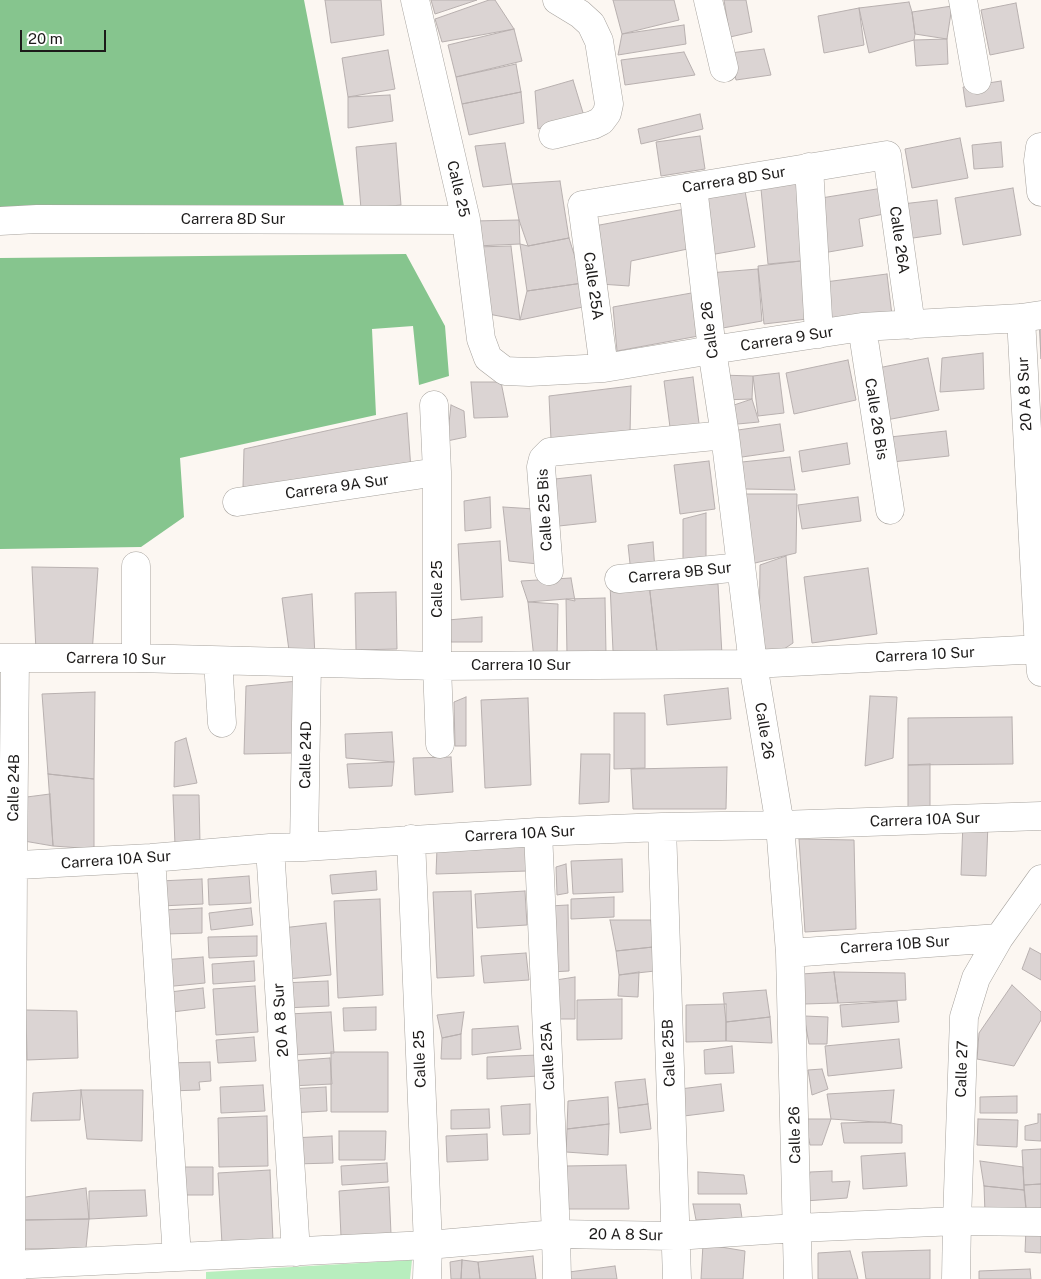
<!DOCTYPE html>
<style>
body{margin:0}
#map{position:relative;width:1041px;height:1279px;overflow:hidden;background:#fcf7f2;font-family:"Public Sans",sans-serif}
canvas{display:block}
.scale{position:absolute;left:20px;top:30px;width:86px;height:22px;box-sizing:border-box;border:2px solid #1d1b1a;border-top:0;padding-left:6px;font-size:15px;line-height:18px;white-space:nowrap;color:#1d1b1a;-webkit-text-stroke:4px #fff;paint-order:stroke}
</style>
<div id="map">
<canvas width="1041" height="1279"></canvas>
<div class="scale">20 m</div>
</div>
<script>
const context = document.querySelector('canvas').getContext('2d');
context.lineJoin = 'round';
function fill(path, color) { context.fillStyle = color; context.fill(path, 'evenodd'); }
const shape = rows => new Path2D(rows.map(r => 'M' + r).join(''));
function trace(path, color, width, dash) { context.strokeStyle = color; context.lineWidth = width; context.lineCap = dash ? 'butt' : 'round'; context.setLineDash(dash || []); context.stroke(path); }
function label(font, color, halo, rows, align = 'center') {
  context.font = font + ' "Public Sans",sans-serif'; context.lineWidth = 4.5; context.setLineDash([]); context.textBaseline = 'middle'; context.strokeStyle = halo; context.fillStyle = color; for (const [text, x, y, turn = 0] of rows) {
    context.save(); context.translate(x, y); context.rotate((+turn || 0) * Math.PI / 180); context.textAlign = isNaN(turn) ? turn : align; if (halo) context.strokeText(text, 0, 0); context.fillText(text, 0, 0); context.restore();
  }
}
const green = shape([
 [412,1260,410,1279,206,1279,206,1272]
]);
const forest = shape([
 [0,0,304,0,344,206,0,214],
 [406,254,445,326,449,376,419,385,413,326,372,329,376,415,180,458,184,517,141,547,0,549,0,258]
]);
const building = shape([
 [325,0,381,0,384,35,331,43,325,0],
 [431,0,477,0,435,14,431,0],
 [489,0,495,0,514,29,442,42,435,19,489,0],
 [613,0,674,0,679,20,622,34,613,0],
 [724,0,746,0,752,32,730,37,724,0],
 [909,2,912,12,915,34,914,40,869,53,859,8,909,2],
 [1016,3,1024,48,990,55,981,10,1016,3],
 [952,6,947,39,915,34,912,12,952,6],
 [859,8,864,45,824,53,818,16,859,8],
 [684,25,686,44,618,55,622,34,684,25],
 [514,29,522,61,456,77,448,45,514,29],
 [947,39,948,64,916,66,914,40,947,39],
 [764,49,771,75,736,80,730,53,764,49],
 [388,50,395,89,348,97,342,58,388,50],
 [684,52,695,75,625,85,621,60,684,52],
 [516,64,521,92,462,104,456,77,516,64],
 [573,80,584,116,538,129,535,91,573,80],
 [1001,81,1004,101,966,107,963,87,1001,81],
 [521,92,524,123,469,135,462,104,521,92],
 [390,95,393,121,348,128,348,97,390,95],
 [700,114,703,129,641,144,638,129,700,114],
 [700,136,705,169,661,176,656,142,700,136],
 [960,138,968,178,912,188,905,149,960,138],
 [1001,142,1003,167,974,169,972,145,1001,142],
 [396,143,401,205,361,209,356,147,396,143],
 [505,143,512,184,483,187,475,146,505,143],
 [804,172,812,260,768,264,760,178,804,172],
 [560,181,569,238,528,246,519,220,512,184,560,181],
 [889,187,894,212,859,219,863,246,823,253,815,199,889,187],
 [1013,188,1021,235,963,245,955,198,1013,188],
 [745,191,755,247,704,256,697,198,745,191],
 [937,200,941,234,906,239,902,204,937,200],
 [690,208,697,247,631,261,629,286,600,284,589,227,690,208],
 [519,220,520,244,476,246,474,221,519,220],
 [569,238,583,283,527,291,520,244,528,246,569,238],
 [511,246,520,320,483,313,475,247,511,246],
 [801,261,807,319,764,324,758,266,801,261],
 [758,269,762,321,717,329,709,273,758,269],
 [887,274,892,315,830,322,825,282,887,274],
 [583,283,583,307,520,320,527,291,583,283],
 [697,292,704,335,617,351,613,307,697,292],
 [1039,319,1041,319,1041,359,1039,319],
 [983,353,984,389,940,392,942,358,983,353],
 [928,358,939,410,881,421,873,369,928,358],
 [848,360,856,400,794,414,786,373,848,360],
 [779,373,784,413,758,416,753,376,779,373],
 [720,375,753,376,752,399,721,400,720,375],
 [693,377,700,431,671,435,664,381,693,377],
 [471,382,501,382,508,417,474,418,471,382],
 [631,386,630,434,551,440,549,396,631,386],
 [752,399,759,422,727,425,725,408,752,399],
 [451,405,464,411,466,437,447,441,451,405],
 [407,413,411,470,243,487,244,449,407,413],
 [780,424,784,451,735,458,731,431,780,424],
 [946,431,949,456,892,462,890,437,946,431],
 [847,443,850,464,802,472,799,451,847,443],
 [790,457,795,490,745,489,742,462,790,457],
 [709,461,715,509,680,514,674,465,709,461],
 [591,475,596,522,559,526,555,479,591,475],
 [746,494,797,494,796,553,751,564,746,494],
 [490,497,491,528,465,531,464,501,490,497],
 [858,497,861,521,802,529,798,505,858,497],
 [503,507,535,509,538,564,509,561,503,507],
 [706,513,706,564,683,564,683,519,706,513],
 [500,541,503,597,461,600,458,544,500,541],
 [653,542,655,571,631,573,628,545,653,542],
 [786,556,793,643,778,653,759,653,760,565,786,556],
 [32,567,98,568,92,654,36,651,32,567],
 [868,568,877,634,812,643,804,577,868,568],
 [571,578,575,601,566,599,528,602,521,581,571,578],
 [610,584,649,584,657,653,613,651,610,584],
 [649,584,718,584,722,655,658,659,649,584],
 [396,592,397,649,356,650,355,593,396,592],
 [312,594,315,657,290,658,282,598,312,594],
 [605,598,606,654,567,655,566,599,605,598],
 [528,602,558,604,557,658,534,659,528,602],
 [482,617,482,642,451,642,448,620,482,617],
 [298,681,292,753,244,754,246,686,298,681],
 [728,688,731,719,667,725,664,695,728,688],
 [95,692,94,779,48,774,42,694,95,692],
 [870,696,897,697,893,758,865,766,870,696],
 [466,697,466,746,455,746,454,702,466,697],
 [528,698,531,785,485,788,481,700,528,698],
 [614,713,645,713,645,768,614,769,614,713],
 [1012,717,1013,764,908,765,908,718,1012,717],
 [392,732,394,762,346,758,345,734,392,732],
 [186,738,197,783,174,787,175,742,186,738],
 [581,754,610,754,609,802,579,804,581,754],
 [451,757,453,792,415,795,413,758,451,757],
 [394,762,392,786,349,788,347,764,394,762],
 [930,764,930,812,908,812,908,765,930,764],
 [727,767,726,809,633,809,631,769,727,767],
 [48,774,94,779,94,849,53,846,48,774],
 [50,794,53,846,24,841,19,798,50,794],
 [173,795,199,795,200,844,175,845,173,795],
 [963,822,988,823,986,876,961,875,963,822],
 [799,839,854,840,856,929,805,932,799,839],
 [525,845,527,871,436,874,437,848,525,845],
 [622,859,623,892,573,894,571,861,622,859],
 [566,864,568,893,557,895,556,867,566,864],
 [376,871,377,890,332,894,330,875,376,871],
 [249,876,251,903,209,905,208,879,249,876],
 [202,879,203,904,161,906,160,881,202,879],
 [471,891,474,976,437,978,433,892,471,891],
 [525,891,527,925,477,928,475,894,525,891],
 [614,897,614,917,571,919,571,899,614,897],
 [380,899,383,995,338,998,334,901,380,899],
 [568,905,569,971,550,972,549,906,568,905],
 [202,908,202,933,165,934,164,910,202,908],
 [251,908,253,925,211,930,209,913,251,908],
 [610,920,651,920,653,947,616,951,610,920],
 [326,923,331,975,287,979,282,928,326,923],
 [257,936,257,956,209,958,208,937,257,936],
 [653,947,655,971,619,975,616,951,653,947],
 [1030,948,1041,954,1041,980,1022,969,1030,948],
 [526,953,529,980,484,983,481,956,526,953],
 [203,957,205,983,164,987,161,960,203,957],
 [254,961,255,981,213,984,212,964,254,961],
 [639,972,638,997,618,996,619,975,639,972],
 [834,972,838,1003,804,1004,801,974,834,972],
 [834,972,905,973,906,1000,838,1003,834,972],
 [575,977,575,1019,556,1019,556,980,575,977],
 [328,981,329,1006,284,1008,282,983,328,981],
 [1012,985,1041,1012,1041,1020,1014,1066,977,1059,979,1033,1012,985],
 [255,986,258,1032,216,1035,213,989,255,986],
 [203,988,205,1008,172,1012,170,992,203,988],
 [766,990,770,1017,726,1022,723,993,766,990],
 [622,999,622,1039,577,1040,577,1000,622,999],
 [897,1001,899,1022,842,1027,840,1005,897,1001],
 [726,1004,726,1041,686,1042,686,1005,726,1004],
 [376,1007,376,1030,344,1031,343,1008,376,1007],
 [26,1010,77,1011,78,1058,27,1060,26,1010],
 [331,1012,334,1053,290,1055,288,1014,331,1012],
 [464,1012,461,1034,442,1038,437,1015,464,1012],
 [804,1016,828,1017,827,1044,809,1044,804,1016],
 [770,1017,772,1043,726,1041,726,1022,770,1017],
 [518,1026,521,1049,472,1055,472,1029,518,1026],
 [461,1034,461,1059,441,1059,442,1038,461,1034],
 [254,1037,256,1061,218,1063,216,1040,254,1037],
 [899,1039,902,1068,828,1076,825,1046,899,1039],
 [732,1046,734,1073,705,1074,704,1050,732,1046],
 [331,1052,388,1052,388,1112,331,1112,331,1052],
 [538,1055,539,1076,487,1079,487,1057,538,1055],
 [330,1058,332,1084,291,1086,290,1061,330,1058],
 [210,1062,211,1081,199,1082,200,1090,169,1091,165,1063,210,1062],
 [822,1069,828,1089,812,1095,808,1070,822,1069],
 [645,1079,648,1104,618,1108,615,1082,645,1079],
 [721,1084,724,1111,684,1116,680,1089,721,1084],
 [263,1085,265,1111,221,1113,220,1087,263,1085],
 [326,1087,327,1111,289,1113,288,1089,326,1087],
 [81,1090,80,1120,31,1121,33,1093,81,1090],
 [81,1090,143,1090,142,1141,87,1139,81,1090],
 [894,1090,891,1123,831,1119,827,1094,894,1090],
 [1017,1096,1017,1113,980,1113,980,1097,1017,1096],
 [608,1097,609,1124,567,1129,568,1101,608,1097],
 [530,1104,530,1134,503,1135,501,1106,530,1104],
 [648,1104,651,1129,620,1133,618,1108,648,1104],
 [489,1109,490,1128,451,1129,451,1110,489,1109],
 [1038,1114,1041,1114,1041,1141,1025,1140,1025,1126,1038,1123,1038,1114],
 [267,1116,268,1166,219,1167,218,1118,267,1116],
 [805,1119,831,1119,822,1145,810,1145,805,1119],
 [978,1119,1018,1120,1017,1147,977,1145,978,1119],
 [885,1122,902,1125,902,1143,844,1143,841,1123,885,1122],
 [609,1124,608,1155,566,1152,567,1129,609,1124],
 [339,1131,386,1131,385,1160,339,1160,339,1131],
 [487,1134,488,1160,447,1162,446,1136,487,1134],
 [332,1136,333,1163,294,1164,292,1138,332,1136],
 [1041,1149,1041,1184,1024,1185,1022,1150,1041,1149],
 [905,1153,907,1186,863,1189,861,1156,905,1153],
 [980,1161,1023,1167,1024,1190,984,1186,980,1161],
 [387,1163,388,1182,342,1185,341,1166,387,1163],
 [626,1165,629,1209,568,1209,565,1166,626,1165],
 [175,1167,213,1167,213,1195,175,1195,175,1167],
 [270,1170,273,1241,222,1244,218,1173,270,1170],
 [832,1171,832,1182,850,1181,847,1198,805,1201,810,1172,832,1171],
 [698,1172,744,1175,747,1194,698,1194,698,1172],
 [1041,1184,1041,1219,1027,1219,1024,1185,1041,1184],
 [984,1186,1024,1190,1027,1219,985,1213,984,1186],
 [389,1187,391,1234,341,1237,339,1191,389,1187],
 [86,1188,89,1219,24,1220,19,1198,86,1188],
 [145,1190,147,1216,89,1219,89,1191,145,1190],
 [693,1204,740,1204,742,1218,696,1220,693,1204],
 [89,1219,86,1248,23,1249,24,1220,89,1219],
 [1026,1228,1041,1228,1041,1253,1025,1252,1026,1228],
 [703,1244,745,1251,743,1279,701,1279,703,1244],
 [930,1250,930,1279,866,1279,862,1252,930,1250],
 [850,1251,858,1279,818,1279,818,1253,850,1251],
 [533,1256,536,1279,480,1279,478,1262,533,1256],
 [462,1260,461,1279,451,1279,450,1262,462,1260],
 [462,1260,478,1262,480,1279,461,1279,462,1260],
 [615,1266,617,1279,569,1279,569,1272,615,1266],
 [1030,1269,1031,1279,979,1279,979,1271,1030,1269]
]);
const minor = shape([
 [415,0,466,220,481,339,488,358,505,371,529,372,604,368,712,350,862,327,1021,318,1041,315],
 [708,0,724,68],
 [963,0,977,80],
 [553,135,593,125,601,121,607,113,609,104,599,41,591,24,580,14,557,0],
 [1040,147,1038,161,1041,192],
 [809,167,819,334],
 [693,187,712,350,725,435,753,664,780,825,790,953,798,1279],
 [0,221,37,219,466,220],
 [1021,318,1039,650,1041,672],
 [862,327,890,510],
 [604,368,582,205,887,155,911,325],
 [434,405,437,472,437,666,440,744],
 [237,502,437,472],
 [549,571,541,467,543,459,550,452,725,435],
 [619,579,741,567],
 [0,658,136,658,437,666,753,664,1041,649],
 [136,658,136,566],
 [218,661,222,723],
 [662,827,677,1279],
 [538,832,556,1234,557,1279],
 [411,839,428,1245,427,1279],
 [304,847,307,663],
 [270,848,296,1252],
 [151,858,177,1257],
 [0,866,151,858,270,848,304,847,538,832,662,827,780,825,1041,816],
 [790,953,999,938],
 [11,1265,428,1245,556,1234,675,1236,797,1228,957,1221,1041,1222],
 [12,1279,11,1265,13,866,15,658],
 [956,1279,957,1221,964,1017,976,978,999,938,1041,879]
]);
const streetNames = [
 ["Carrera 8D Sur",734,180,-9],
 ["Calle 25",458,189,77],
 ["Carrera 8D Sur",233,219],
 ["Calle 26A",899,240,82],
 ["Calle 25A",593,286,82],
 ["Calle 26",710,330,-97],
 ["Carrera 9 Sur",787,339,-9],
 ["20 A 8 Sur",1025,394,-93],
 ["Calle 26 Bis",876,419,81],
 ["Carrera 9A Sur",337,487,-8],
 ["Calle 25 Bis",545,510,-93],
 ["Carrera 9B Sur",680,573,-6],
 ["Calle 25",437,589,-90],
 ["Carrera 10 Sur",925,655,-3],
 ["Carrera 10 Sur",116,659,1],
 ["Carrera 10 Sur",521,665],
 ["Calle 26",764,731,81],
 ["Calle 24D",306,755,-89],
 ["Calle 24B",14,788,-89],
 ["Carrera 10A Sur",925,820,-2],
 ["Carrera 10A Sur",520,834,-3],
 ["Carrera 10A Sur",116,860,-4],
 ["Carrera 10B Sur",895,945,-4],
 ["20 A 8 Sur",281,1020,-94],
 ["Calle 25B",669,1053,-92],
 ["Calle 25A",548,1056,-93],
 ["Calle 25",420,1059,-92],
 ["Calle 27",962,1069,-88],
 ["Calle 26",795,1135,-91],
 ["20 A 8 Sur",626,1235,1]
];
fill(green, '#b8eebe');
fill(forest, '#86c58e');
fill(building, '#dbd4d3');
trace(building, '#b8b0af', 1);
trace(minor, '#a7a39e', 29);
trace(minor, '#fff', 28);
label('15px', '#1d1b1a', '#fff', streetNames);
</script>
